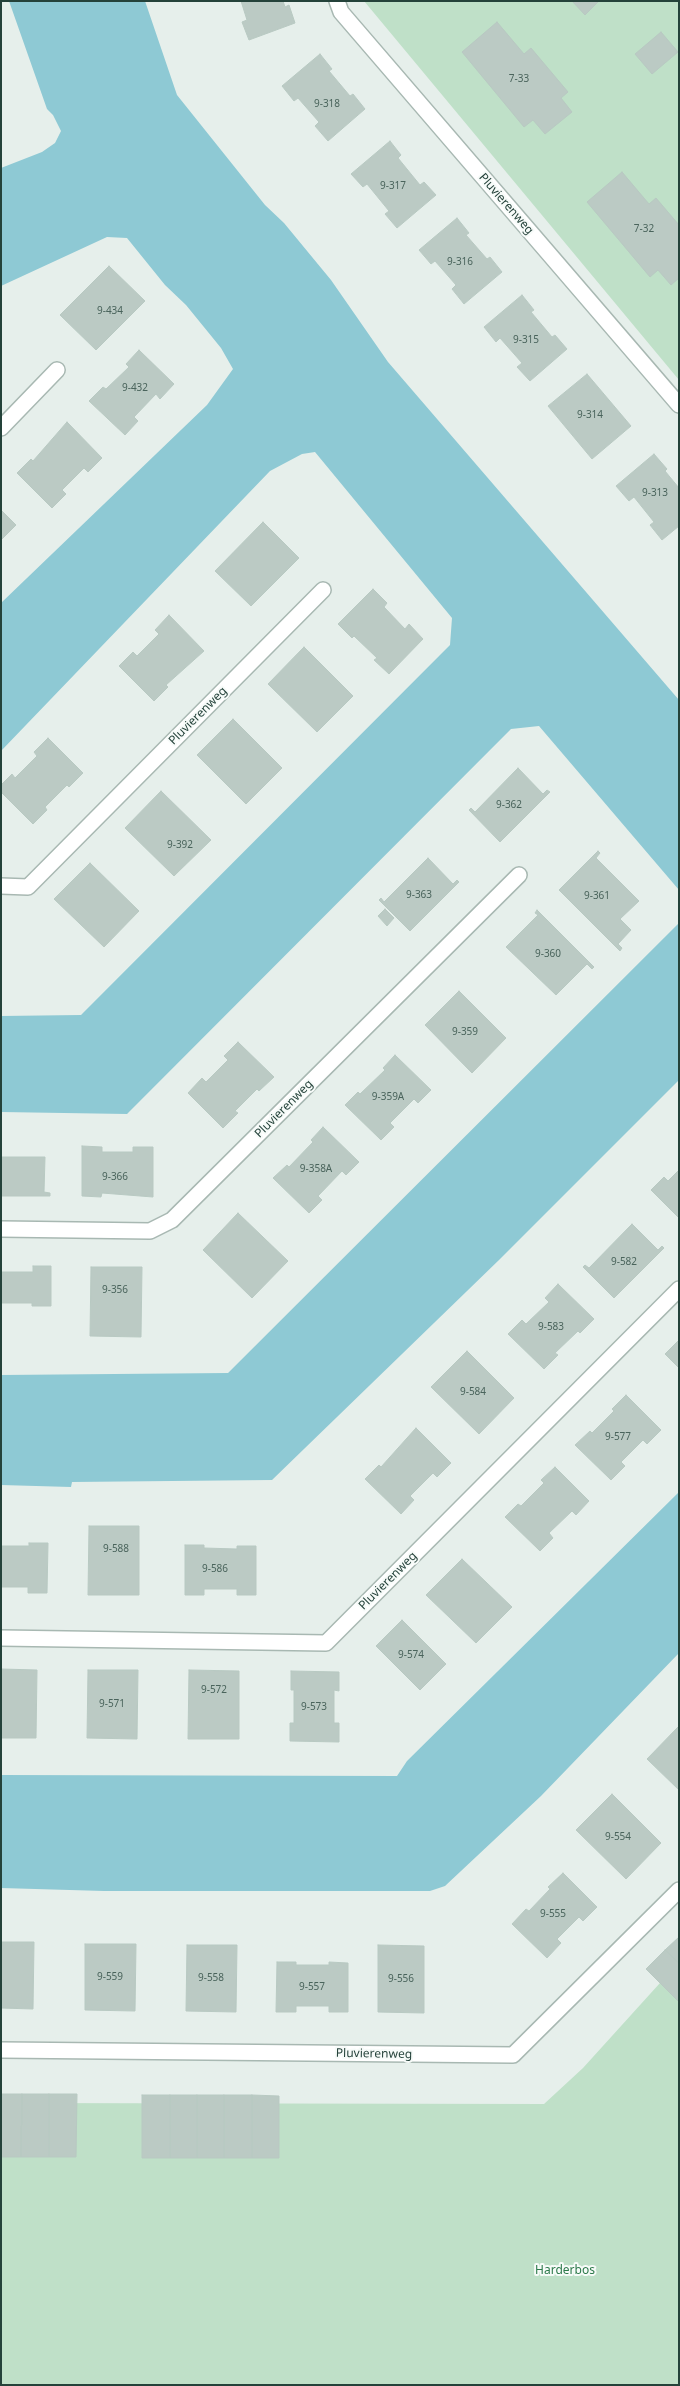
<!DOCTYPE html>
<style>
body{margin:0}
#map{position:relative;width:680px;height:2386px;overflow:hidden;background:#e6efeb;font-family:"Noto Sans",sans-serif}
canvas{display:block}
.frame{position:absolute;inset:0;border:2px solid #24423a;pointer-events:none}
</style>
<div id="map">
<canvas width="680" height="2386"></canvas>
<div class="frame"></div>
</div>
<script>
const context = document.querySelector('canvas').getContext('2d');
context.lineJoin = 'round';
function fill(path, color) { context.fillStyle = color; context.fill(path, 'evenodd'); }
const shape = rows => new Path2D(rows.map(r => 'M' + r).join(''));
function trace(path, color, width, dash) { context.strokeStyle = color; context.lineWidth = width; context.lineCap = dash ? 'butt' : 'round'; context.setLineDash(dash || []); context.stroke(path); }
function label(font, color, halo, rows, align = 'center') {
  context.font = font + ' "Noto Sans",sans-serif'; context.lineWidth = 4; context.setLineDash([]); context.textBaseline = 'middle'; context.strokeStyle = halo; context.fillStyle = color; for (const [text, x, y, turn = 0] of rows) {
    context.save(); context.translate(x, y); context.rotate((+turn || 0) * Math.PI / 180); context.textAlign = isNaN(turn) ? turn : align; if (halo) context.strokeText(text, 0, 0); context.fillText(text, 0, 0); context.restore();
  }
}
const green = shape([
 [364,1,679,1,679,380],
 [679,1962,679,2385,1,2385,1,2103,544,2104,583,2068]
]);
const water = shape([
 [9,1,145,1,177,95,265,205,284,223,331,280,388,362,679,700,679,890,539,726,511,729,127,1114,1,1112,1,1016,81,1015,450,645,452,618,315,452,302,454,270,471,1,751,1,603,207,405,233,369,221,348,186,305,165,285,127,238,107,237,1,286,1,168,42,152,55,143,61,131,53,115,47,109],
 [679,923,679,1080,499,1260,272,1480,72,1482,71,1487,1,1485,1,1375,228,1373],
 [679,1492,679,1653,541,1796,445,1886,430,1891,104,1891,1,1888,1,1775,397,1776,407,1761]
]);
const building = shape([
 [241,1,283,1,285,7,289,5,295,23,249,40,242,22,247,20,241,1],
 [572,1,599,1,585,15,572,1],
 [497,22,524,54,531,48,568,92,561,98,572,112,545,134,533,120,524,127,462,52,497,22],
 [661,32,678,52,652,74,635,54,661,32],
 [320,54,332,69,329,71,350,96,353,94,365,109,328,141,315,126,319,122,298,98,294,101,282,86,320,54],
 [390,141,401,155,398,158,420,185,424,182,436,195,397,228,385,214,389,211,367,184,363,187,351,174,390,141],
 [622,172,649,204,656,198,679,225,679,278,671,285,658,270,650,277,587,202,622,172],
 [457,218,469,233,466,235,487,259,490,257,502,272,464,304,452,289,456,285,435,261,431,264,419,250,457,218],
 [109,266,145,301,96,350,60,315,109,266],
 [522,295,534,310,531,312,552,337,555,335,567,349,530,381,517,367,522,363,500,338,496,342,484,327,522,295],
 [139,350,174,384,160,399,156,394,134,417,138,421,125,435,89,401,103,387,106,389,129,367,126,364,139,350],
 [587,374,631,426,592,459,548,406,587,374],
 [67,422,102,458,88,472,84,468,62,490,66,494,52,508,17,473,31,459,33,461,67,422],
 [654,454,667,469,665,471,679,488,679,526,662,540,650,525,654,522,634,497,629,501,616,486,654,454],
 [1,510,16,525,1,540,1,510],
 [263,522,299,558,251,606,215,571,263,522],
 [373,589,387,603,384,607,405,629,409,624,423,639,389,674,374,660,377,658,354,636,352,638,338,624,373,589],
 [169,615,204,651,166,685,168,687,154,701,119,666,133,652,137,656,159,634,155,630,169,615],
 [304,647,353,696,317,732,268,684,304,647],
 [233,719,282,768,246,804,197,755,233,719],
 [48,738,83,773,69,787,67,785,45,807,47,810,33,824,1,792,1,785,12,774,15,778,37,756,34,752,48,738],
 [518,768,543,794,547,790,550,792,500,842,469,810,471,808,475,812,518,768],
 [161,791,211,840,174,876,125,828,161,791],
 [598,851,600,853,596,858,639,901,620,919,631,930,618,944,622,948,620,951,559,890,598,851],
 [428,858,453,884,457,880,459,882,410,931,379,900,381,898,384,902,428,858],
 [90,863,139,911,104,947,54,899,90,863],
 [385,909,394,918,387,926,378,916,385,909],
 [537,910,594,967,592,969,587,964,556,995,506,947,538,915,535,913,537,910],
 [459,991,506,1038,472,1073,425,1025,459,991],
 [238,1042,274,1077,259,1091,257,1089,235,1111,238,1113,223,1128,188,1093,202,1078,206,1082,228,1060,224,1056,238,1042],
 [395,1055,431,1090,418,1103,414,1099,390,1123,394,1127,381,1140,345,1105,358,1092,360,1094,385,1070,383,1068,395,1055],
 [323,1127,359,1162,346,1175,342,1171,318,1196,322,1200,309,1213,273,1178,287,1165,289,1167,313,1142,311,1140,323,1127],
 [82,1146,102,1147,102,1152,133,1152,133,1147,153,1147,153,1197,102,1193,101,1197,82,1196,82,1146],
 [1,1157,45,1157,44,1192,50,1193,50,1196,1,1196,1,1157],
 [679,1170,679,1218,651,1190,664,1177,668,1181,679,1170],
 [238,1213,288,1261,252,1298,203,1250,238,1213],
 [632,1224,658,1250,662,1246,664,1248,614,1298,583,1267,585,1265,589,1268,632,1224],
 [33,1266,51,1266,51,1306,32,1306,32,1303,1,1303,1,1272,33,1272,33,1266],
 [91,1267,142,1267,141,1337,90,1336,91,1267],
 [558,1284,594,1319,580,1333,578,1331,555,1353,558,1355,544,1369,508,1334,522,1320,526,1324,549,1302,545,1298,558,1284],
 [679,1340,679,1368,665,1354,679,1340],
 [467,1351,514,1398,479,1434,431,1387,467,1351],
 [626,1395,661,1430,647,1444,643,1440,621,1462,625,1466,611,1480,575,1445,590,1431,592,1433,614,1411,612,1409,626,1395],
 [416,1428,451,1463,437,1477,433,1473,410,1496,414,1500,401,1514,365,1479,379,1465,381,1467,416,1428],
 [555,1467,589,1501,576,1515,572,1511,549,1533,553,1538,540,1551,505,1517,518,1504,521,1506,544,1483,541,1480,555,1467],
 [89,1526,139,1526,139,1595,88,1595,89,1526],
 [29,1543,48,1543,47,1593,28,1593,28,1587,1,1587,1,1546,29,1546,29,1543],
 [185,1545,204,1545,204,1548,237,1549,237,1546,256,1546,256,1595,237,1595,237,1589,204,1589,204,1595,185,1595,185,1545],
 [462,1559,512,1607,476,1643,426,1595,462,1559],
 [402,1620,446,1664,420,1690,376,1646,402,1620],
 [1,1669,37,1670,36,1738,1,1738,1,1669],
 [88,1670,138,1670,137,1739,87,1738,88,1670],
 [189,1670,239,1671,239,1739,188,1739,189,1670],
 [291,1671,339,1672,339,1691,334,1690,334,1723,339,1723,339,1742,290,1741,290,1723,294,1723,294,1690,291,1690,291,1671],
 [679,1726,679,1790,647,1759,679,1726],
 [612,1794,661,1843,626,1879,576,1830,612,1794],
 [563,1873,597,1907,583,1921,579,1917,557,1939,561,1943,547,1958,512,1924,526,1909,529,1911,550,1889,548,1887,563,1873],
 [679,1937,679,1963,665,1950,679,1937],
 [1,1942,34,1942,33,2009,1,2008,1,1942],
 [85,1944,136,1944,135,2011,85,2010,85,1944],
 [187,1945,237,1945,236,2012,186,2011,187,1945],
 [378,1945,424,1946,424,2013,378,2012,378,1945],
 [665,1950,679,1963,679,2002,646,1969,665,1950],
 [277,1962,296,1962,296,1965,329,1965,329,1962,348,1963,348,2012,329,2012,329,2006,296,2006,296,2012,276,2012,277,1962],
 [1,2094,22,2094,21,2157,1,2157,1,2094],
 [22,2094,49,2094,49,2157,21,2157,22,2094],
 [49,2094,77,2094,76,2157,49,2157,49,2094],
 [142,2095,170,2095,170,2158,142,2158,142,2095],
 [170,2095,197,2095,197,2158,170,2158,170,2095],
 [197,2095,224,2095,224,2158,197,2158,197,2095],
 [224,2095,252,2095,252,2158,224,2158,224,2095],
 [252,2095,279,2096,279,2158,252,2158,252,2095]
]);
const minor = shape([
 [337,1,341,12,679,405],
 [1,428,57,370],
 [1,886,28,887,323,590],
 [1,1229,150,1231,172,1220,519,875],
 [1,1638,326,1643,679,1289],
 [1,2050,513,2055,679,1890]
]);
const numberNames = [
 ["7-33",519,79],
 ["9-318",327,104],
 ["9-317",393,186],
 ["7-32",644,229],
 ["9-316",460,262],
 ["9-434",110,311],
 ["9-315",526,340],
 ["9-432",135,388],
 ["9-314",590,415],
 ["9-313",655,493],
 ["9-362",509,805],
 ["9-392",180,845],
 ["9-363",419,895],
 ["9-361",597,896],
 ["9-360",548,954],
 ["9-359",465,1032],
 ["9-359A",388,1097],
 ["9-358A",316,1169],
 ["9-366",115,1177],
 ["9-582",624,1262],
 ["9-356",115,1290],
 ["9-583",551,1327],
 ["9-584",473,1392],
 ["9-577",618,1437],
 ["9-588",116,1549],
 ["9-586",215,1569],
 ["9-574",411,1655],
 ["9-572",214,1690],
 ["9-571",112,1704],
 ["9-573",314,1707],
 ["9-554",618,1837],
 ["9-555",553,1914],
 ["9-559",110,1977],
 ["9-558",211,1978],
 ["9-556",401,1979],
 ["9-557",312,1987]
];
const streetNames = [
 ["Pluvierenweg",506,204,49],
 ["Pluvierenweg",198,716,-45],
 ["Pluvierenweg",284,1109,-45],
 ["Pluvierenweg",388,1581,-45],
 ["Pluvierenweg",374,2054,1]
];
const parkNames = [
 ["Harderbos",565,2271]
];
fill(green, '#bfe0c8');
fill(water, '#8ec9d4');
fill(building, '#bbcac4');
trace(building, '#b8c9c2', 1);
trace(minor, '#a8b8b2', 18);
trace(minor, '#fff', 15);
label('10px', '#4a645c', null, numberNames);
label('12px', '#24423a', '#f7fbf9', streetNames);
label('12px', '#2d7a4b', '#f7fbf9', parkNames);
</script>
